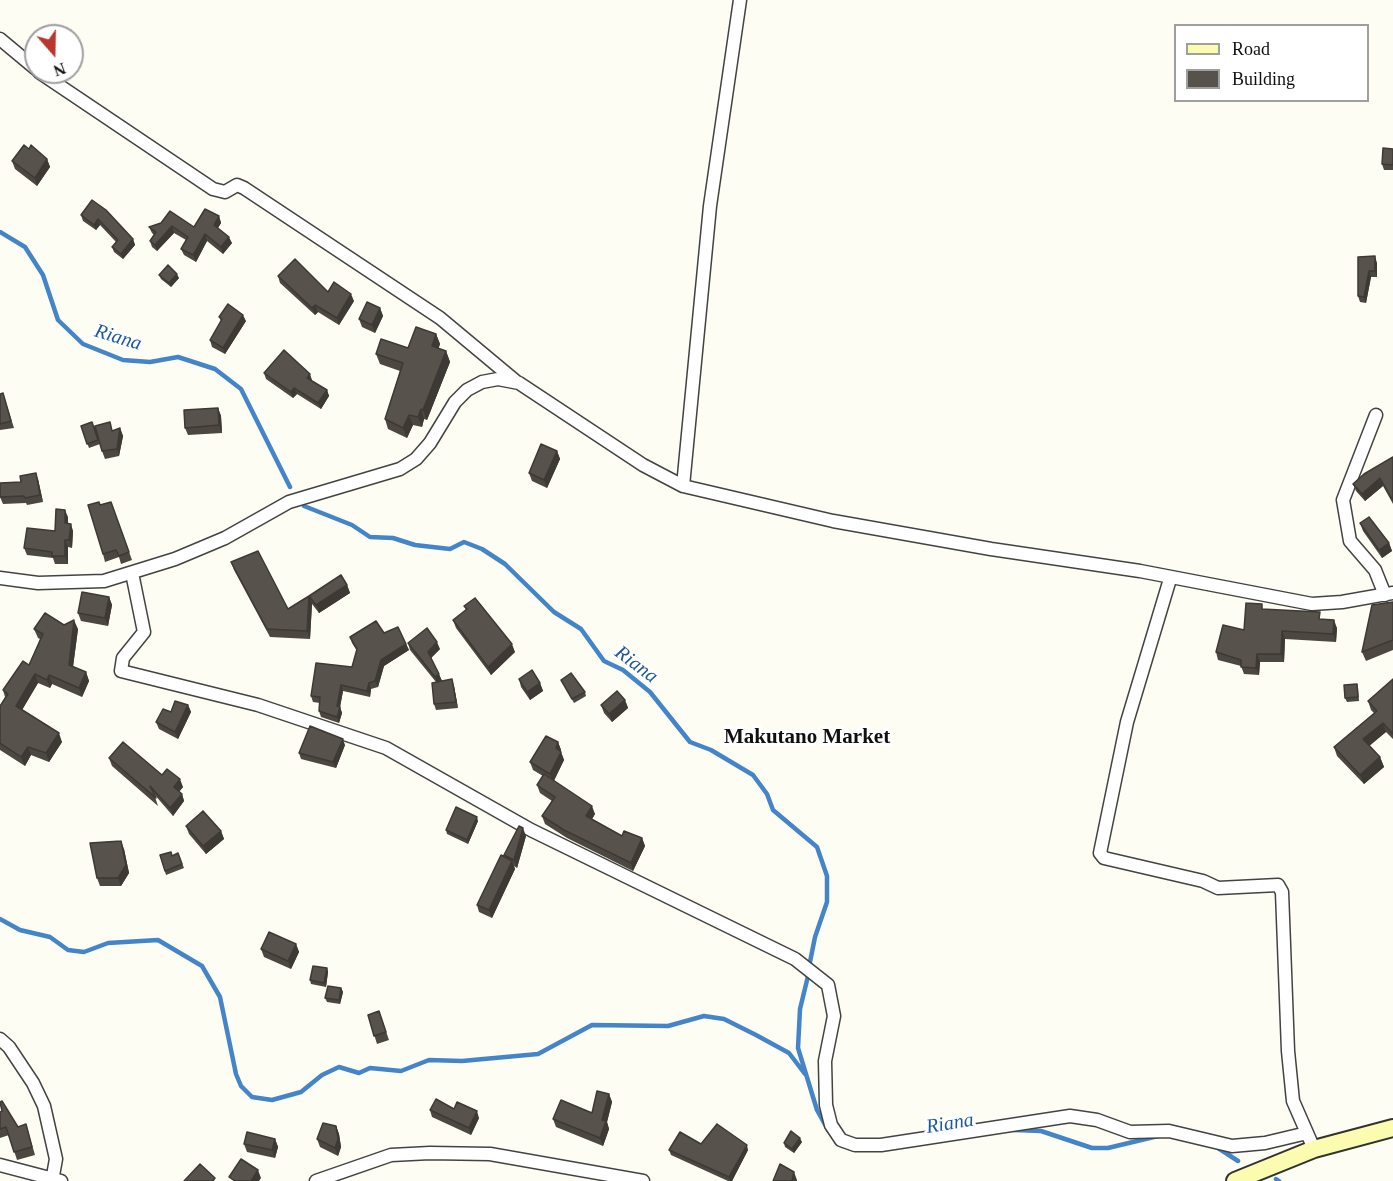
<!DOCTYPE html>
<style>
body{margin:0}
#map{position:relative;width:1393px;height:1181px;overflow:hidden;background:#fefdf3;font-family:Georgia,serif}
canvas{display:block}
.legend{position:absolute;left:1174px;top:24px;width:195px;height:78px;box-sizing:border-box;background:#fff;border:2px solid #9f9f9f;margin:0;padding:8px 10px;list-style:none;font-size:18px;color:#101010}
.legend li{display:flex;align-items:center;gap:12px;height:30px}
.legend b{width:30px;border:2px solid #9f9f9f}
.north{position:absolute;left:24px;top:24px;width:60px;height:60px;box-sizing:border-box;background:#fff;border:2px solid #9f9f9f;border-radius:50%;rotate:160deg;font-size:16px;font-weight:700;line-height:24px;text-align:center;color:#101010}
.north::after{content:'';display:block;margin:auto;width:21px;height:27px;background:#bb352c;clip-path:polygon(50% 0,100% 100%,50% 72%,0 100%)}
</style>
<div id="map">
<canvas width="1393" height="1181"></canvas>
<ul class="legend">
<li><b style="height:8px;background:#fcfcb1"></b>Road</li>
<li><b style="height:16px;background:#58524c"></b>Building</li>
</ul>
<div class="north">N</div>
</div>
<script>
const context = document.querySelector('canvas').getContext('2d');
context.lineJoin = 'round';
const shape = rows => new Path2D(rows.map(r => 'M' + r).join(''));
function trace(path, color, width, dash) { context.strokeStyle = color; context.lineWidth = width; context.lineCap = dash ? 'butt' : 'round'; context.setLineDash(dash || []); context.stroke(path); }
function fill(path, color) { context.fillStyle = color; context.fill(path, 'evenodd'); }
function label(font, color, halo, rows, align = 'center') {
  context.font = font + ' Georgia,serif'; context.lineWidth = 6; context.setLineDash([]); context.textBaseline = 'middle'; context.strokeStyle = halo; context.fillStyle = color; for (const [text, x, y, turn = 0] of rows) {
    context.save(); context.translate(x, y); context.rotate((+turn || 0) * Math.PI / 180); context.textAlign = isNaN(turn) ? turn : align; if (halo) context.strokeText(text, 0, 0); context.fillText(text, 0, 0); context.restore();
  }
}
const stream = shape([
 [0,232,25,247,43,275,58,320,83,344,123,360,150,362,178,357,215,369,241,389,290,487],
 [304,506,352,525,370,537,393,538,415,545,450,549,464,542,482,549,505,564,554,612,581,629,604,661,623,670,650,692,690,742,711,750,753,775,767,794,773,810,817,847,827,876,827,902,815,937,809,967],
 [0,919,20,930,50,937,68,950,84,952,108,943,158,940,202,966,220,997,236,1074,241,1086,252,1097,272,1100,301,1092,322,1075,339,1067,359,1073,370,1068,401,1071,429,1060,462,1061,538,1054,592,1025,668,1026,704,1016,724,1019,756,1035,789,1053,805,1074],
 [809,972,800,1009,798,1048,817,1110,828,1130],
 [1014,1130,1041,1131,1092,1148,1108,1148,1158,1136],
 [1215,1146,1238,1161],
 [1276,1179,1279,1181]
]);
const street = shape([
 [0,39,36,69],
 [39,72,213,189,225,192,237,185,244,188,440,318,518,383],
 [1376,415,1343,500,1350,541,1375,570,1385,595],
 [683,486,710,206,740,0],
 [132,573,144,632,123,658,121,671,258,705,386,748,531,830,795,959,828,985,834,1016,825,1061,826,1105,831,1125,841,1140,855,1145,881,1145,1070,1116,1097,1120,1130,1132,1169,1131,1232,1146,1265,1143,1307,1133],
 [0,578,38,583,104,581,175,559,225,538,289,502,400,469,416,459,430,443,455,402,467,390,482,382,498,379,519,383,643,465,683,486,833,521,991,549,1140,571,1312,604,1342,602,1393,593],
 [1170,579,1127,722,1100,853,1104,858,1203,881,1218,888,1278,885,1282,892,1288,1051,1293,1101,1314,1149],
 [0,1039,9,1047,33,1083,44,1106,56,1159,52,1181],
 [0,1165,61,1181],
 [316,1181,391,1155,430,1153,490,1154,643,1181]
]);
const secondary = shape([
 [1235,1181,1314,1149,1393,1128]
]);
const wall = shape([
 [29,149,47,159,50,167,37,186,15,169,12,161],
 [1393,149,1393,170,1384,170,1382,164],
 [92,200,133,239,135,245,123,259,114,252,112,247,116,242,100,225,96,230,83,221,81,215],
 [219,216,221,223,218,228,232,243,223,254,207,241,196,262,184,255,181,249,186,240,174,233,157,251,152,247,150,241,154,235,152,233,149,227,194,227],
 [1358,257,1377,263,1377,277,1371,277,1366,303,1360,302,1358,296],
 [159,275,179,278,171,287,161,279],
 [278,276,328,292,354,301,339,325,318,312,315,315,280,283],
 [380,308,383,316,375,333,362,327,359,319],
 [219,317,246,321,225,354,212,347,210,340,221,321],
 [436,334,440,344,438,349,446,351,450,362,427,420,424,419,422,427,413,425,407,438,388,429,385,419,400,371,380,364,376,354,408,348],
 [264,373,312,380,311,381,327,390,329,396,321,409,297,394,293,398,266,379],
 [3,393,14,428,0,430,0,394],
 [218,408,221,416,222,433,188,435,185,428],
 [92,422,100,444,89,448,81,426],
 [120,428,123,436,119,456,105,459,102,451],
 [557,451,560,459,547,488,532,481,529,473],
 [1393,457,1393,504,1383,486,1365,501,1356,491,1353,484],
 [38,479,43,502,27,505,26,503,3,504,0,497,21,482],
 [111,502,132,560,121,564,119,557,105,562,103,554,100,505],
 [68,517,68,523,73,531,72,548,68,547,68,564,55,564,53,558,27,555,24,548,55,531],
 [1360,523,1389,543,1392,551,1382,558,1363,531],
 [231,562,288,609,309,596,312,604,310,639,270,637,234,570],
 [347,585,350,593,319,613,312,604,309,596],
 [109,597,112,605,108,626,81,621,78,613],
 [1393,602,1393,650,1366,661,1362,652],
 [464,606,515,652,491,675,456,628,453,620,466,610],
 [1264,609,1323,620,1337,628,1336,642,1285,639,1284,662,1260,662,1259,675,1244,674,1241,666,1218,660,1216,652,1244,630],
 [64,625,78,629,73,667,86,672,89,681,82,697,52,684,50,688,38,683,22,710,62,742,49,762,31,755,25,766,0,750,0,706,5,697,3,690,29,665,40,639,38,638,34,629],
 [384,633,406,644,409,650,384,666,378,687,371,689,370,697,343,691,340,707,342,713,339,723,321,717,319,711,320,703,313,702,311,696,352,667,357,651,352,643,350,637],
 [408,643,440,649,431,658,442,681,440,682,454,686,458,708,436,710,434,704,436,682,410,650],
 [519,679,540,683,543,691,530,700,521,687],
 [1393,679,1393,739,1386,732,1369,745,1380,757,1384,767,1364,784,1337,756,1334,747,1374,713,1371,710,1368,701],
 [561,680,585,692,586,696,574,703],
 [1357,684,1358,688,1359,701,1347,702,1345,698],
 [625,700,628,708,612,722,604,713,601,705],
 [188,705,191,712,178,739,159,729,156,722,171,712],
 [558,742,561,750,561,752,564,760,554,781,595,814,592,819,622,836,642,838,645,846,633,871,567,838,545,824,542,816,552,801,540,793,537,785,543,776,533,770,530,762],
 [345,745,336,768,301,759,299,753],
 [109,758,162,775,183,787,179,792,182,794,184,801,173,816,154,794,158,806,112,766],
 [478,821,468,844,447,834,446,830],
 [186,826,221,831,224,839,206,854,189,834],
 [526,836,517,868,514,866,515,869,492,918,479,912,477,905,505,858,504,855],
 [124,849,129,873,121,886,100,886,97,878],
 [178,853,184,868,166,875,160,855,172,856],
 [296,944,299,952,291,969,264,957,261,949],
 [327,968,328,972,326,987,311,984,310,980],
 [341,988,343,992,340,1004,327,1002,325,998],
 [379,1011,389,1040,377,1044,368,1015],
 [609,1094,612,1102,607,1122,609,1129,603,1146,556,1127,553,1119,592,1113],
 [454,1109,479,1118,471,1135,432,1117,430,1110],
 [0,1112,18,1127,26,1124,35,1155,17,1160,9,1135,0,1138],
 [336,1126,339,1134,341,1147,338,1156,320,1147,317,1139],
 [275,1139,278,1147,275,1158,247,1152,244,1144],
 [802,1142,794,1153,785,1147,784,1143],
 [701,1144,748,1150,732,1181,728,1181,671,1155,669,1150]
]);
const shadedWall = shape([
 [47,159,50,167,37,186,35,178],
 [219,216,221,223,216,231,214,225],
 [98,219,100,225,96,230,94,225],
 [172,226,174,233,157,251,155,245],
 [205,234,207,241,196,262,193,255],
 [229,237,232,243,223,254,221,247],
 [133,239,135,245,123,259,121,254],
 [1375,256,1377,263,1377,277,1375,271],
 [1369,271,1371,277,1366,303,1364,297],
 [177,274,179,278,171,287,169,283],
 [351,294,354,301,339,325,337,318],
 [315,305,318,312,315,315,312,308],
 [380,308,383,316,375,333,372,325],
 [243,315,246,321,225,354,223,348],
 [436,334,440,344,436,356,432,346],
 [446,351,450,362,427,420,423,410],
 [310,374,312,380,309,384,307,378],
 [294,388,297,394,293,398,291,392],
 [327,390,329,396,321,409,318,403],
 [218,408,221,416,222,433,219,425],
 [421,409,424,419,422,427,418,417],
 [409,415,413,425,407,438,403,428],
 [120,428,123,436,119,456,117,449],
 [557,451,560,459,547,488,544,480],
 [36,473,38,479,43,502,40,495],
 [1380,478,1383,486,1365,501,1362,494],
 [65,510,68,517,68,530,65,523],
 [71,524,73,531,72,548,69,540],
 [65,540,68,547,68,564,65,556],
 [1389,543,1392,551,1382,558,1379,550],
 [347,585,350,593,319,613,316,605],
 [309,596,312,604,310,639,307,631],
 [109,597,112,605,108,626,105,618],
 [74,620,78,629,72,674,69,665],
 [1334,620,1337,628,1336,642,1333,634],
 [1282,631,1285,639,1284,662,1281,654],
 [437,642,440,649,430,659,428,652],
 [406,644,409,650,384,666,378,687,375,681,381,660],
 [512,644,515,652,491,675,488,667],
 [1257,654,1260,662,1259,675,1256,668],
 [86,672,89,681,82,697,79,688],
 [35,674,38,683,19,715,16,706],
 [439,674,442,681,437,684,435,677],
 [49,675,52,684,50,688,47,680],
 [452,679,454,686,458,708,456,702],
 [369,683,371,689,370,697,367,691],
 [540,683,543,691,530,700,527,692],
 [341,685,343,691,340,707,342,713,339,723,337,717,337,706],
 [625,700,628,708,612,722,609,714],
 [188,705,191,712,178,739,175,732],
 [1383,723,1386,732,1367,748,1363,739],
 [59,733,62,742,49,762,46,753],
 [343,739,345,745,336,768,333,762],
 [558,742,561,750,559,756,561,752,564,760,553,782,550,774],
 [28,747,31,755,25,766,21,757],
 [1380,757,1384,767,1364,784,1360,775],
 [180,779,183,787,176,795,174,787],
 [182,794,184,801,173,816,170,808],
 [592,806,595,814,589,824,586,816],
 [477,817,478,821,468,844,467,840],
 [523,828,526,836,517,868,514,860],
 [221,831,224,839,206,854,203,846],
 [642,838,645,846,633,871,631,863],
 [121,841,124,849,129,873,121,886,118,878],
 [512,861,515,869,492,918,489,910],
 [296,944,299,952,291,969,288,961],
 [327,968,328,972,326,987,324,983],
 [341,988,343,992,340,1004,339,1000],
 [609,1094,612,1102,607,1122,609,1129,603,1146,600,1138,602,1120],
 [477,1111,479,1118,471,1135,469,1128],
 [336,1126,339,1134,341,1147,338,1156,335,1148],
 [800,1138,802,1142,794,1153,792,1149],
 [275,1139,278,1147,275,1158,272,1150],
 [747,1145,748,1150,732,1181,730,1181,729,1177],
 [258,1170,261,1178,259,1181,251,1181],
 [794,1172,797,1180,797,1181,792,1181]
]);
const building = shape([
 [24,145,29,149,31,145,47,159,35,178,12,161,24,145],
 [1383,148,1393,149,1393,165,1382,164,1383,148],
 [92,200,106,210,133,239,121,254,112,247,118,240,98,219,94,225,81,215,92,200],
 [205,209,219,216,214,225,229,237,221,247,205,234,193,255,181,249,188,237,172,226,155,245,150,241,156,232,149,227,161,223,170,211,194,227,205,209],
 [1375,256,1375,271,1369,271,1364,297,1358,296,1358,257,1375,256],
 [295,259,328,292,334,282,351,294,337,318,315,305,312,308,278,276,295,259],
 [168,265,177,274,169,283,159,275,168,265],
 [367,302,380,308,372,325,359,319,367,302],
 [228,304,243,315,223,348,210,340,222,319,219,317,228,304],
 [416,327,436,334,432,346,446,351,423,410,421,409,418,417,409,415,403,428,385,419,403,363,376,354,381,339,408,348,416,327],
 [284,350,310,374,307,378,327,390,318,403,294,388,291,392,264,373,284,350],
 [3,393,11,421,0,424,0,394,3,393],
 [218,408,219,425,185,428,184,410,218,408],
 [92,422,98,440,87,444,81,426,92,422],
 [110,422,112,431,120,428,117,449,102,451,95,426,110,422],
 [541,444,557,451,544,480,529,473,541,444],
 [1393,457,1393,501,1380,478,1362,494,1353,484,1364,474,1393,457],
 [36,473,40,495,25,498,24,496,0,497,0,483,21,482,20,476,36,473],
 [99,502,100,505,111,502,129,552,119,556,116,550,103,554,88,505,99,502],
 [56,509,65,510,65,523,71,524,69,540,65,540,65,556,52,556,52,552,24,548,27,528,55,531,56,509],
 [1369,517,1389,543,1379,550,1360,523,1369,517],
 [258,551,288,609,309,596,307,631,267,629,231,562,258,551],
 [341,575,347,585,316,605,309,596,341,575],
 [82,592,109,597,105,618,78,613,82,592],
 [475,598,512,644,488,667,453,620,467,609,464,606,475,598],
 [1393,602,1393,640,1362,652,1372,605,1393,602],
 [1246,603,1262,604,1262,609,1320,612,1319,619,1334,620,1333,634,1282,631,1281,654,1257,654,1256,668,1241,667,1241,660,1216,652,1223,625,1244,630,1246,603],
 [45,613,64,625,74,620,69,665,86,672,79,688,49,675,47,680,35,674,16,706,59,733,46,753,28,747,21,757,0,743,0,706,8,694,3,690,23,661,29,665,43,634,34,629,45,613],
 [376,621,384,633,398,627,406,644,381,660,375,681,369,683,367,691,341,685,337,706,340,707,337,717,319,711,320,697,311,696,316,663,352,667,357,649,350,637,376,621],
 [427,628,437,642,428,652,439,674,435,677,408,643,427,628],
 [532,670,540,683,527,692,519,679,532,670],
 [571,673,585,692,572,699,561,680,571,673],
 [452,679,456,702,434,704,432,683,452,679],
 [1393,679,1393,734,1383,723,1363,739,1380,757,1360,775,1334,747,1377,711,1368,701,1393,679],
 [1357,684,1358,697,1345,698,1344,685,1357,684],
 [617,691,625,700,609,714,601,705,617,691],
 [175,701,188,705,175,732,156,722,163,709,171,712,175,701],
 [310,726,343,739,333,762,299,753,310,726],
 [546,736,558,742,556,748,561,752,550,774,530,762,546,736],
 [123,742,162,775,167,769,180,779,174,787,182,794,170,808,150,786,156,798,109,758,123,742],
 [544,774,592,806,586,816,622,836,624,831,642,838,631,863,564,830,542,816,555,797,537,785,544,774],
 [456,807,477,817,467,840,446,830,456,807],
 [203,811,221,831,203,846,186,826,203,811],
 [519,826,523,828,514,860,504,855,519,826],
 [121,841,126,865,118,878,97,878,90,843,121,841],
 [171,852,172,856,178,853,182,864,165,871,160,855,171,852],
 [501,855,512,861,489,910,477,905,501,855],
 [269,932,296,944,288,961,261,949,269,932],
 [313,966,327,968,324,983,310,980,313,966],
 [328,986,341,988,339,1000,325,998,328,986],
 [379,1011,386,1032,374,1036,368,1015,379,1011],
 [597,1091,609,1094,602,1120,606,1121,600,1138,553,1119,561,1100,592,1113,597,1091],
 [436,1099,454,1109,457,1102,477,1111,469,1128,430,1110,436,1099],
 [2,1101,18,1127,26,1124,32,1147,14,1152,6,1127,0,1129,0,1112,2,1111,0,1102,2,1101],
 [323,1123,336,1126,338,1139,335,1148,317,1139,323,1123],
 [717,1124,747,1145,729,1177,669,1150,680,1132,701,1144,717,1124],
 [791,1131,800,1138,792,1149,784,1143,791,1131],
 [247,1132,275,1139,272,1150,244,1144,247,1132],
 [241,1159,258,1170,251,1181,235,1181,229,1177,241,1159],
 [200,1164,215,1178,213,1181,184,1181,200,1164],
 [780,1164,794,1172,792,1181,773,1181,780,1164]
]);
const waterNames = [
 ["Riana",118,338,17],
 ["Riana",636,665,37],
 ["Riana",950,1124,-9]
];
const quarterNames = [
 ["Makutano Market",807,738]
];
trace(stream, '#4385c8', 4.5);
trace(street, '#434343', 15);
trace(secondary, '#323232', 20);
trace(street, '#fff', 12);
trace(secondary, '#fcfcb1', 16);
fill(wall, '#4c4741');
fill(shadedWall, '#3e3935');
fill(building, '#58524c');
trace(building, '#3e3935', 1.5);
label('italic 20px', '#1d579e', '#fff', waterNames);
label('bold 21px', '#101010', '#fff', quarterNames);
</script>
